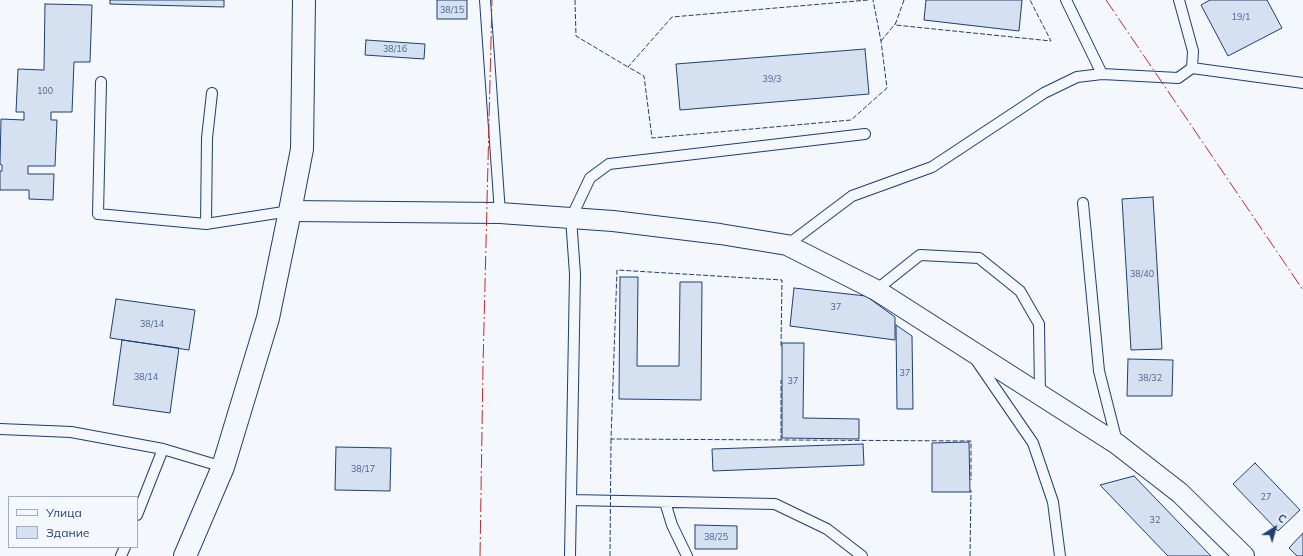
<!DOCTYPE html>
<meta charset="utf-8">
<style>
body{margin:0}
#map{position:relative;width:1303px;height:556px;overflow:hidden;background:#f4f7fb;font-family:Mulish,sans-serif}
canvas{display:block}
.legend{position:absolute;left:8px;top:496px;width:130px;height:52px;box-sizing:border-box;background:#f4f7fb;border:1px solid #9eadc5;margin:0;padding:5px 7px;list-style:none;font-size:12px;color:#1d3f73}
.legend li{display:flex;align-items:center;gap:8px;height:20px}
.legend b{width:20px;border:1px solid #9eadc5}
.north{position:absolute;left:1255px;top:508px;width:40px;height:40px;-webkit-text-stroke:3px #f4f7fb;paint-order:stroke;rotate:37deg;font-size:11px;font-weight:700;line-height:16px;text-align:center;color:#1d3f73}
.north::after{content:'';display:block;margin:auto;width:14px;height:18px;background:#1d3f73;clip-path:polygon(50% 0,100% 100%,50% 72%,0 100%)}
</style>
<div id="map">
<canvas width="1303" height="556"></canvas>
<ul class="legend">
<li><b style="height:5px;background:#f4f7fb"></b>Улица</li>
<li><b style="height:11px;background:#d5e0f0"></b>Здание</li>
</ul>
<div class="north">С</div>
</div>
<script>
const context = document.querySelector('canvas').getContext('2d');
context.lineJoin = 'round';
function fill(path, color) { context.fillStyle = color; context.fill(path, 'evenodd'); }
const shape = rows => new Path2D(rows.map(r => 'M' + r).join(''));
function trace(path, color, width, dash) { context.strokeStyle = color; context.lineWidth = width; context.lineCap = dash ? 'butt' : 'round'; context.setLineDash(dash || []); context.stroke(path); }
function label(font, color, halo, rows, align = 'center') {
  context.font = font + ' Mulish,sans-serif'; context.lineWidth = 3; context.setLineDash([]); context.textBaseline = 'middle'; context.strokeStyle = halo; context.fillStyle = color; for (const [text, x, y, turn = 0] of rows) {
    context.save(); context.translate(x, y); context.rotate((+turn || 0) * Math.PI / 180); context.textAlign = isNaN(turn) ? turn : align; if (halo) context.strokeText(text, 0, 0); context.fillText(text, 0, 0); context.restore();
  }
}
const building = shape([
 [110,0,224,0,224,7,110,4,110,0],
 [437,0,467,0,467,19,437,19,437,0],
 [926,0,1022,0,1019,31,924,20,926,0],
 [1210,0,1267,0,1282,28,1228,56,1201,5,1210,0],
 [45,4,92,5,90,62,74,62,72,112,51,112,51,120,57,120,55,166,28,166,28,174,54,174,53,200,29,199,29,190,0,190,0,171,2,171,2,165,0,164,1,119,24,120,24,112,16,112,18,69,44,70,45,4],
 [366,40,425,44,424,59,365,55,366,40],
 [865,49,869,94,680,110,676,64,865,49],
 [1153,197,1162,349,1131,350,1122,199,1153,197],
 [620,277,638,277,637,366,679,366,680,282,702,282,701,400,619,399,620,277],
 [794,288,866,296,895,317,895,340,790,326,794,288],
 [116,299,195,310,189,350,110,338,116,299],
 [896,325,912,336,913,409,897,409,896,325],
 [122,340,179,348,170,413,113,405,122,340],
 [782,343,804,343,803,418,859,419,859,439,782,438,782,343],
 [1128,359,1173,360,1172,396,1127,396,1128,359],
 [969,442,970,492,932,492,932,443,969,442],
 [863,444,864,465,713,471,712,449,863,444],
 [336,447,391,448,390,491,335,490,336,447],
 [1255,463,1300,510,1278,531,1233,484,1255,463],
 [1134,476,1211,556,1168,556,1100,485,1134,476],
 [695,525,737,526,737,549,695,549,695,525],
 [1303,533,1303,556,1297,556,1289,548,1303,533]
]);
const service = shape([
 [485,0,500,213],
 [1066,0,1102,74],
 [1192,68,1303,83],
 [101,82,98,214,206,224,290,211],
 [1083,203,1099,371,1117,442],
 [206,224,207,138,212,93],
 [787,245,852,196,932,167,1044,93,1077,77,1102,74,1178,78,1192,68,1193,51,1179,0],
 [876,290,920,255,979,258,1020,291,1039,324,1040,395],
 [976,360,1033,443,1053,502,1060,556],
 [0,429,71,432,163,449,223,467],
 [571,500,775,504,827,529,862,556],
 [665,502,672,525,687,556],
 [137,515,163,449],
 [121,556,125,547],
 [570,556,575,274,571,218,590,178,609,164,865,134]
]);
const minor = shape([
 [290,211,500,213,613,221,720,234,787,245,876,290,1117,444,1180,493,1244,556]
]);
const tertiary = shape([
 [185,556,223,467,268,318,290,211,302,149,304,0]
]);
const fence = shape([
 [575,0,576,36,628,67,629,66],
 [868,0,672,17,628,67,644,76,652,138,851,120,887,88,881,41,873,0],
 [904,0,895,25,1051,41,1030,0],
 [881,41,895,24],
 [781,346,782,280,617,270,611,439,971,441,971,480],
 [781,440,781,380],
 [610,556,611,439,613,439],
 [970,556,971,490]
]);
const power = shape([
 [1106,0,1303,290],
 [480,556,483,366,492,0]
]);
const numberNames = [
 ["38/15",452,10],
 ["19/1",1241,17],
 ["38/16",395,49],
 ["39/3",772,79],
 ["100",45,91],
 ["38/40",1142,274],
 ["37",836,307],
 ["38/14",152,324],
 ["37",905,373],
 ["38/14",146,377],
 ["38/32",1150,378],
 ["37",793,381],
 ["38/17",363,469],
 ["27",1266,497],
 ["32",1155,520],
 ["38/25",716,537]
];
fill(building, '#d5e0f0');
trace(building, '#1d3f73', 1);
trace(service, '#1d3f73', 12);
trace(minor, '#1d3f73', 22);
trace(tertiary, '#1d3f73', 24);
trace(service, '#f4f7fb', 10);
trace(minor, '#f4f7fb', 20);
trace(tertiary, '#f4f7fb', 22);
trace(fence, '#1d3f73', 1, [5, 2]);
trace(power, '#c62828', 1, [14, 3, 2, 3]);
label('9px', '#4b6792', null, numberNames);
</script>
